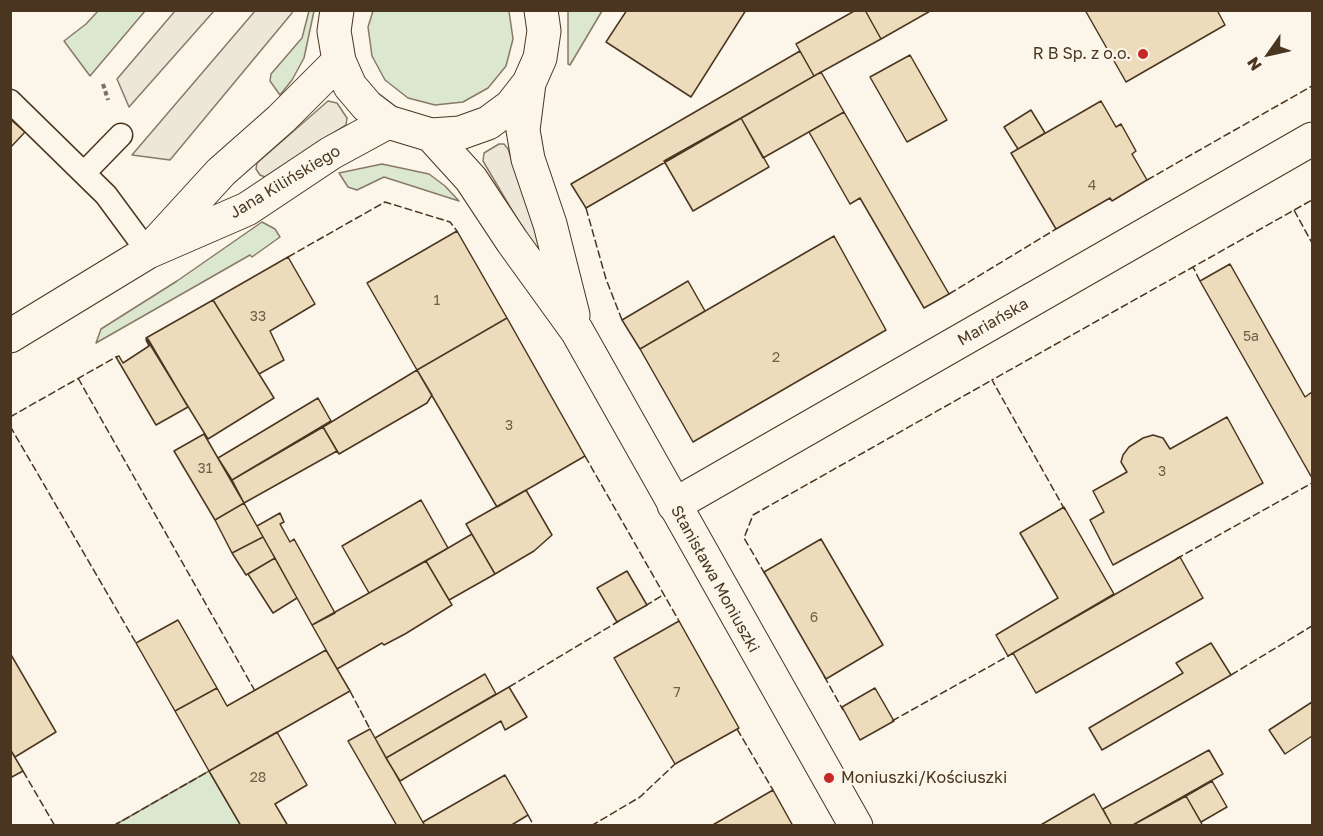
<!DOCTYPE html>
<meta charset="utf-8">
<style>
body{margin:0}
#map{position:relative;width:1323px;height:836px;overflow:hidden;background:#fbf6e9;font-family:"Golos Text",sans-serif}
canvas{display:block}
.frame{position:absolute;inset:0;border:12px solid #4a3520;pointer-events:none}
.north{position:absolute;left:1239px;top:24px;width:60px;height:60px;-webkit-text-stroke:4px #fbf6e9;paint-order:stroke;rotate:236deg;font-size:16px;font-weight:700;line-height:24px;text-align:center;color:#4a3520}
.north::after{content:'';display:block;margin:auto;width:21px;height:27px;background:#4a3520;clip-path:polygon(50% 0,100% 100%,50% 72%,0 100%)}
</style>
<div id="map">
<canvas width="1323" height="836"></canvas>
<div class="frame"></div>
<div class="north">N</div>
</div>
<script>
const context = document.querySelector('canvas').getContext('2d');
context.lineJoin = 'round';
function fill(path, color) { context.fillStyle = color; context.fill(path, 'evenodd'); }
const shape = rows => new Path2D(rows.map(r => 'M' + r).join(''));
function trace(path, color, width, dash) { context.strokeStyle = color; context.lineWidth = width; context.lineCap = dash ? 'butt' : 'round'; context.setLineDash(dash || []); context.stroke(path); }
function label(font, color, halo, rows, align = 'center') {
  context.font = font + ' "Golos Text",sans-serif'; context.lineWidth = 4.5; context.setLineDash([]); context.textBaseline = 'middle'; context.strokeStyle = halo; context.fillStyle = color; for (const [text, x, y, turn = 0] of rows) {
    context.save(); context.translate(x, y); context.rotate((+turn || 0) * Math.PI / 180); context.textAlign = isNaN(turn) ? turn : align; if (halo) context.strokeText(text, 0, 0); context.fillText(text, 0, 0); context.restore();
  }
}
const green = shape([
 [98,11,145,11,90,76,64,41,86,24,98,11],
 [309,11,314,11,304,58,292,80,280,95,270,81,271,74,302,38,309,11],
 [373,11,509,11,513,39,506,66,488,88,463,102,435,105,408,98,385,80,372,56,368,27,373,11],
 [568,11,602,11,570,65,568,64,568,11],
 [382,164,429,174,445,186,459,201,384,177,357,190,348,187,339,173,382,164],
 [262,222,275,229,280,237,252,257,250,255,96,343,101,329,177,281,262,222],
 [209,771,241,825,113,826,209,771]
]);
const parking = shape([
 [175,11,214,11,129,107,117,79,175,11],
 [255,11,292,11,292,13,170,160,132,155,255,11],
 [328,101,337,103,347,118,346,125,265,177,260,175,256,169,257,163,328,101],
 [499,144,504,144,508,149,541,246,539,248,533,246,483,161,484,153,499,144]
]);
const building = shape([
 [627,10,746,10,691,97,606,42,627,10],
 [856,10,865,10,881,39,814,76,796,44,856,10],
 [865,10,932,10,881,39,865,10],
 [1085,10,1217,10,1225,25,1126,82,1085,10],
 [800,51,814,76,586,208,571,184,800,51],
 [910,55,947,120,907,142,870,77,910,55],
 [821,72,844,112,763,158,741,118,821,72],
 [1101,101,1116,127,1121,124,1136,151,1132,154,1147,180,1112,201,1110,198,1056,229,1011,153,1101,101],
 [1031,110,1045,133,1018,149,1004,127,1031,110],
 [844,112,949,294,924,308,860,198,850,204,809,132,844,112],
 [741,118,769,167,693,211,664,161,741,118],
 [10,119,25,132,10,148,10,119],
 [457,231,507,318,417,370,367,283,457,231],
 [834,236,886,330,693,442,640,349,834,236],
 [288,257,315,304,270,331,284,360,259,374,213,300,288,257],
 [1230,264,1305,397,1312,392,1312,478,1200,281,1230,264],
 [688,281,705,311,640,349,622,320,688,281],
 [213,300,274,398,208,439,146,338,213,300],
 [507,318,585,456,497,507,417,370,507,318],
 [148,339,188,407,156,425,116,357,119,356,123,363,149,346,146,340,148,339],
 [417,370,432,395,427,403,339,454,323,427,417,370],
 [318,398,331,421,232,480,218,458,318,398],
 [1227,417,1263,483,1113,565,1090,520,1104,512,1093,491,1127,472,1121,462,1123,455,1129,447,1143,438,1153,435,1163,438,1170,449,1227,417],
 [323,427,337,451,244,503,232,480,323,427],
 [204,434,244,503,215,520,174,451,204,434],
 [526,490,552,535,534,551,495,574,466,524,526,490],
 [421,500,448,548,369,593,342,546,421,500],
 [244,503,263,537,232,553,215,520,244,503],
 [1064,507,1114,594,1008,656,996,635,1058,598,1020,533,1064,507],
 [280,513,284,522,280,524,290,542,294,539,335,613,312,625,257,526,280,513],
 [472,534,495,574,449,600,426,561,472,534],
 [263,537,275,558,246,575,232,553,263,537],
 [821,539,883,645,826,679,764,572,821,539],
 [1180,557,1203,598,1036,693,1013,653,1180,557],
 [275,558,297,598,273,613,248,574,275,558],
 [426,561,452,605,405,634,384,645,382,643,337,669,312,625,426,561],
 [627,571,647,605,617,622,597,588,627,571],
 [178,620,217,688,175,711,136,643,178,620],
 [679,621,739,728,675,764,614,658,679,621],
 [1211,643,1231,675,1102,750,1089,728,1183,673,1176,663,1211,643],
 [326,650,350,691,209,771,175,711,217,688,227,706,326,650],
 [10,653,56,732,15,757,10,749,10,653],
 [485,674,496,694,386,758,375,738,485,674],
 [509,687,527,717,505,730,501,721,400,781,386,758,509,687],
 [875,688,894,721,860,740,842,707,875,688],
 [1312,702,1312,736,1285,754,1269,730,1312,702],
 [370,729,375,738,425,826,397,826,348,741,370,729],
 [277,732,307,785,275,804,288,826,241,826,209,771,277,732],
 [10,749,23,771,10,778,10,749],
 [1209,750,1223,774,1131,826,1112,826,1103,809,1209,750],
 [505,775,528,815,510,826,425,826,423,822,505,775],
 [1212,781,1227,807,1201,822,1186,796,1212,781],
 [773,790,793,826,711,826,773,790],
 [1094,794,1112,826,1039,826,1094,794],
 [1186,796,1203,826,1131,826,1186,796]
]);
const path = shape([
 [103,84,108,100]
]);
const lane = shape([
 [10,101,106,195,148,252],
 [84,173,121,135]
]);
const street = shape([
 [674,505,1312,139]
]);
const secondary = shape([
 [337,10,334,31,339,61,350,86,367,106,388,122,431,135,460,133,488,123,511,106,529,83,540,58,544,31,541,10],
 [529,83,523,130,528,159,550,224,573,315],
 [431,135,471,179,512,241,577,331,856,826],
 [156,243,221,172,281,119,339,61],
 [10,336,148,252,247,209,331,153,388,122]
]);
const fence = shape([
 [1147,180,1312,86],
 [586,208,606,279,622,320],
 [1294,210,1312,243],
 [288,257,385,202,450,222,457,231],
 [1200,281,1193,267,1312,200],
 [949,294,1056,229],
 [78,378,255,691],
 [10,417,116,357],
 [10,426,136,643],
 [585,456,679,621],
 [1065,510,992,380,1193,267],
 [1176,559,1312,483],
 [765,574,744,538,753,515,992,380],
 [645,606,663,595],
 [1231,675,1312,626],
 [824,676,843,710],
 [509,687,619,621],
 [350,691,370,729],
 [892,721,1010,655],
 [737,729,773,790],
 [23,771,55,826],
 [528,815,534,826],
 [113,826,209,771],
 [591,826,640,797,675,764]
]);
const markers = [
 [1143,54,6,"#c62828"],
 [829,778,6,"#c62828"]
];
const numberNames = [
 ["4",1092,186],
 ["1",437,301],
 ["33",258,317],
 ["5a",1251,337],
 ["2",776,358],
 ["3",509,426],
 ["31",205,469],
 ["3",1162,472],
 ["6",814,618],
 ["7",677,693],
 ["28",258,778]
];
const poiNames = [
 ["R B Sp. z o.o.",1131,54],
 ["Moniuszki/Kościuszki",841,778,"left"]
];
const streetNames = [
 ["Jana Kilińskiego",285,182,-31],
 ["Mariańska",993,322,-30],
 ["Stanisława Moniuszki",715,579,61]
];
fill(green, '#dce7d0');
trace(green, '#887966', 1.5);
fill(parking, '#ede7d9');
trace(parking, '#887966', 1.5);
fill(building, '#ecdcbc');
trace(building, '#4a3520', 1.5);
trace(lane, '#4a3520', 25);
trace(street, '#4a3520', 35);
trace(secondary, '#4a3520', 35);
trace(path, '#7f6f5c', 4, [4.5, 3]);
trace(lane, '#fbf6e9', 22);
trace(street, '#fbf6e9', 33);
trace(secondary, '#fbf6e9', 33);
trace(fence, '#4a3520', 1.5, [8, 3]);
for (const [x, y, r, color] of markers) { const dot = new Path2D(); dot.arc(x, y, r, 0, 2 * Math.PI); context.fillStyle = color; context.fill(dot); trace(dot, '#fbf6e9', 2); }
label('14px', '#725f47', null, numberNames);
label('16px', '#4a3520', '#fbf6e9', poiNames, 'right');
label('16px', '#4a3520', '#fbf6e9', streetNames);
</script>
